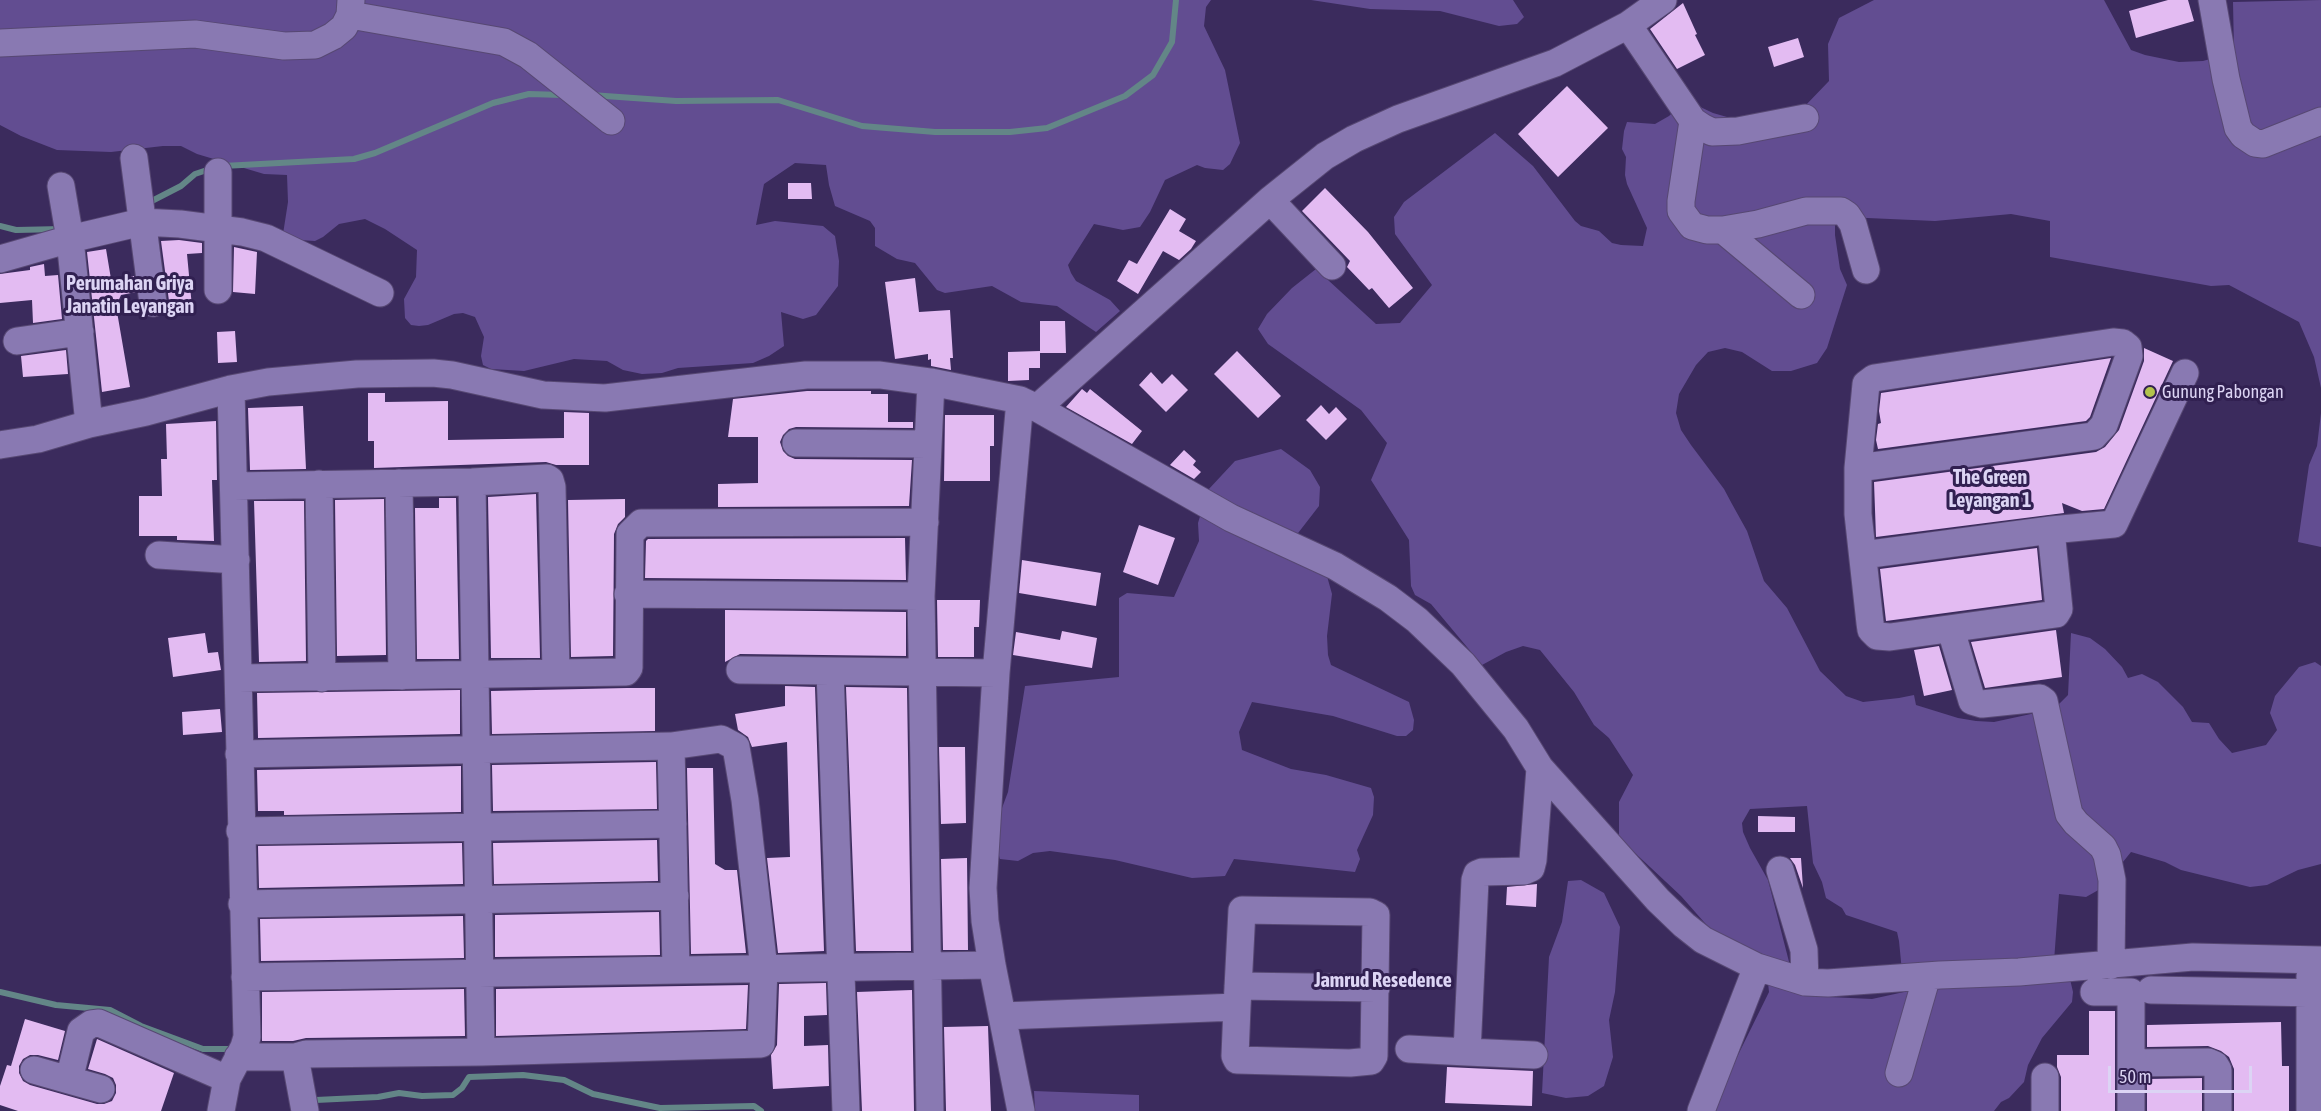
<!DOCTYPE html>
<style>
body{margin:0}
#map{position:relative;width:2321px;height:1111px;overflow:hidden;background:#3b2b5d;font-family:"Asap Condensed",sans-serif}
canvas{display:block}
.scale{position:absolute;left:2108px;top:1066px;width:144px;height:27px;box-sizing:border-box;border:3px solid #dcd4f4;border-top:0;padding-left:8px;font-size:18px;line-height:21px;white-space:nowrap;color:#dcd4f4;-webkit-text-stroke:4px #312051;paint-order:stroke}
</style>
<div id="map">
<canvas width="2321" height="1111"></canvas>
<div class="scale">50 m</div>
</div>
<script>
const context = document.querySelector('canvas').getContext('2d');
context.lineJoin = 'round';
function fill(path, color) { context.fillStyle = color; context.fill(path, 'evenodd'); }
const shape = rows => new Path2D(rows.map(r => 'M' + r).join(''));
function trace(path, color, width, dash) { context.strokeStyle = color; context.lineWidth = width; context.lineCap = dash ? 'butt' : 'round'; context.setLineDash(dash || []); context.stroke(path); }
function label(font, color, halo, rows, align = 'center') {
  context.font = font + ' "Asap Condensed",sans-serif'; context.lineWidth = 6; context.setLineDash([]); context.textBaseline = 'middle'; context.strokeStyle = halo; context.fillStyle = color; for (const [text, x, y, turn = 0] of rows) {
    context.save(); context.translate(x, y); context.rotate((+turn || 0) * Math.PI / 180); context.textAlign = isNaN(turn) ? turn : align; if (halo) context.strokeText(text, 0, 0); context.fillText(text, 0, 0); context.restore();
  }
}
const green = shape([
 [0,0,1211,0,1206,7,1204,26,1225,70,1240,143,1230,164,1223,170,1205,168,1197,165,1165,180,1150,212,1140,227,1123,230,1094,224,1068,265,1071,273,1076,281,1110,300,1120,311,1096,332,1057,306,1021,302,992,286,945,293,937,290,915,263,897,259,875,246,875,228,870,221,835,206,829,185,826,165,795,163,764,184,756,225,775,221,823,226,835,236,839,261,838,286,816,315,803,319,781,312,784,346,769,356,753,363,678,368,662,373,642,374,623,370,607,361,574,359,524,371,491,369,483,365,481,356,484,337,475,317,463,313,454,314,428,325,419,326,411,325,405,318,404,299,416,277,417,250,385,229,365,219,339,224,323,237,315,241,299,240,283,234,288,202,287,175,264,174,197,154,181,146,163,146,111,152,57,150,21,136,0,125],
 [1311,0,1513,0,1524,17,1517,24,1499,26,1440,11,1370,9],
 [1874,0,2104,0,2131,50,2145,55,2179,62,2203,61,2234,52,2233,2,2321,0,2321,388,2314,357,2299,322,2229,285,2211,286,2050,257,2050,221,2011,214,1935,221,1845,217,1835,219,1835,235,1840,269,1847,285,1827,348,1817,363,1791,371,1772,371,1742,352,1725,348,1708,352,1696,365,1679,394,1676,413,1681,430,1691,445,1724,489,1732,504,1747,531,1764,581,1787,608,1820,671,1846,696,1863,702,1899,698,1914,695,1916,705,1958,718,1976,721,1994,722,2054,709,2068,695,2071,633,2090,638,2105,649,2122,667,2128,678,2142,674,2158,682,2183,707,2192,722,2209,723,2219,739,2232,753,2266,745,2277,730,2270,713,2275,696,2299,667,2315,662,2321,666,2321,864,2298,870,2267,885,2250,887,2181,870,2165,862,2131,852,2102,888,2086,897,2059,894,2054,961,2070,979,2073,992,2072,1002,2042,1038,2028,1065,2024,1082,2009,1098,2001,1102,1994,1111,1716,1111,1719,1097,1738,1055,1769,992,1766,964,1718,938,1681,896,1619,838,1619,802,1633,775,1609,738,1594,725,1574,692,1540,650,1523,646,1506,652,1482,665,1431,604,1415,595,1411,586,1409,540,1371,480,1387,443,1361,410,1268,344,1258,329,1267,314,1292,288,1316,269,1376,324,1400,323,1432,285,1395,234,1394,217,1404,202,1495,133,1533,166,1575,221,1581,226,1599,231,1612,243,1621,245,1643,246,1647,228,1627,184,1625,175,1626,157,1622,149,1624,131,1627,122,1655,124,1669,116,1680,105,1694,104,1713,113,1734,119,1804,107,1829,81,1828,44,1839,18],
 [1807,806,1813,863,1822,882,1826,898,1842,908,1846,915,1897,932,1899,941,1904,992,1872,999,1829,997,1796,989,1768,880,1750,848,1743,832,1742,823,1750,809],
 [2321,413,2321,547,2298,542,2309,465,2317,446],
 [1281,449,1310,470,1320,487,1319,506,1295,537,1325,569,1332,594,1327,636,1328,655,1331,665,1409,702,1414,720,1413,730,1406,736,1397,736,1333,716,1252,702,1239,732,1242,750,1291,769,1326,775,1371,788,1374,797,1373,815,1357,850,1360,859,1355,872,1234,859,1225,876,1192,878,1115,860,1050,851,1033,853,1018,861,1000,859,995,842,996,824,1008,792,1025,686,1119,677,1119,598,1127,593,1174,597,1199,541,1198,523,1208,490,1235,461],
 [1581,880,1604,893,1620,927,1615,992,1609,1020,1613,1057,1604,1086,1588,1096,1566,1098,1542,1093,1549,957,1562,922,1568,881],
 [1034,1091,1139,1095,1139,1111,1035,1111]
]);
const stream = shape([
 [591,95,676,101,778,100,862,126,935,132,1010,132,1047,128,1125,96,1153,75,1172,42,1176,0],
 [223,166,354,159,375,153,493,103,529,94,563,95],
 [146,204,181,186,195,174,210,169],
 [0,226,16,230,62,229],
 [0,992,56,1005,110,1010,141,1026,203,1049,235,1049],
 [312,1095,316,1100,378,1097,399,1093,422,1096,453,1095,462,1088,469,1077,523,1075,564,1080,593,1094,660,1108,754,1106,761,1111]
]);
const building = shape([
 [2168,0,2188,0,2194,21,2136,38,2129,11],
 [1683,3,1697,34,1695,35,1705,55,1677,69,1650,29],
 [1798,38,1804,57,1774,67,1768,47],
 [1567,86,1608,128,1558,177,1518,134],
 [788,183,811,183,812,199,788,199],
 [1325,188,1368,232,1413,288,1389,308,1372,288,1369,290,1347,267,1350,261,1302,211],
 [1170,209,1186,219,1179,231,1196,241,1191,249,1179,260,1163,251,1138,294,1117,281,1129,260,1137,264],
 [179,240,202,243,202,253,187,254,192,307,167,309,169,301,161,241],
 [234,247,257,252,255,294,233,292],
 [106,249,111,279,134,276,136,292,121,295,116,306,130,387,102,392,87,252],
 [44,264,45,276,58,275,62,319,33,323,32,300,0,303,0,274,30,270,30,267],
 [915,278,919,312,950,310,953,358,950,358,951,370,931,366,931,359,928,360,928,354,895,359,885,282],
 [1040,321,1065,321,1066,353,1040,353,1040,368,1029,368,1029,380,1008,381,1008,352,1040,351],
 [235,331,237,362,218,363,217,332],
 [2144,348,2173,361,2104,509,2082,511,2062,503,2064,513,1876,537,1874,482,2096,452,2105,447,2119,430,2144,361],
 [66,350,68,374,23,377,21,356],
 [1237,351,1281,396,1258,418,1214,374],
 [2111,358,2090,417,2086,421,1878,449,1876,440,1878,424,1881,423,1879,411,1881,393],
 [1151,372,1162,384,1172,374,1188,390,1166,412,1139,385],
 [1082,389,1087,393,1090,389,1142,431,1132,444,1066,407],
 [807,391,871,391,871,394,888,394,888,422,913,422,913,428,796,427,789,429,783,435,780,442,783,451,788,456,795,459,912,460,909,506,718,507,718,484,758,483,758,437,728,437,733,399],
 [368,393,385,393,385,402,448,401,448,440,564,438,564,412,589,413,589,465,556,465,546,462,374,468,374,441,368,441],
 [1321,405,1329,414,1336,407,1347,419,1326,440,1306,420],
 [303,406,306,469,250,470,248,408],
 [945,415,994,415,994,446,990,446,990,481,944,481],
 [216,421,217,480,212,480,214,541,177,540,177,536,139,536,139,496,162,496,161,459,167,459,166,424],
 [1184,450,1196,461,1193,465,1201,472,1194,479,1170,465],
 [536,494,540,658,491,658,488,497],
 [439,498,456,498,459,659,417,659,415,508,439,508],
 [384,499,386,655,337,656,335,500],
 [625,499,625,517,618,524,614,534,613,656,571,657,568,500],
 [254,501,304,501,306,661,259,662],
 [1139,525,1175,538,1158,585,1123,572],
 [905,538,906,580,645,578,646,541,648,539],
 [2037,548,2042,600,1886,621,1880,569],
 [1022,560,1101,573,1096,606,1019,593],
 [937,600,980,600,979,627,974,627,974,657,938,657],
 [725,610,906,612,906,656,740,654,725,662],
 [2056,630,2062,677,1985,688,1971,642],
 [1062,631,1097,638,1092,668,1013,655,1016,632,1060,640],
 [205,633,208,653,218,652,221,670,173,677,168,638],
 [1939,646,1952,690,1924,696,1914,650],
 [785,686,815,687,824,951,778,953,767,858,790,857,787,742,752,747,748,737,738,730,735,714,785,706],
 [846,687,907,688,911,951,856,951],
 [627,688,655,688,655,731,492,734,491,691],
 [460,690,460,734,258,738,257,693],
 [220,709,222,732,183,735,182,712],
 [939,747,965,747,966,823,941,824],
 [656,762,657,809,493,811,492,765],
 [461,766,461,812,284,815,284,811,258,811,257,770],
 [687,768,713,768,715,864,725,870,737,870,746,953,691,954],
 [1758,816,1795,817,1795,832,1758,832],
 [657,840,658,881,494,884,493,843],
 [462,843,463,884,259,888,258,846],
 [967,858,968,950,943,950,941,859],
 [1790,858,1801,858,1803,888,1795,865],
 [1537,884,1536,907,1506,905,1507,887],
 [659,912,660,955,495,957,495,915],
 [463,916,464,958,261,961,260,919],
 [826,983,827,1015,804,1016,804,1046,828,1045,829,1086,773,1089,771,1055,777,1045,779,984],
 [748,985,746,1029,496,1036,496,989],
 [464,989,465,1036,306,1038,293,1041,262,1041,262,992],
 [912,990,914,1111,862,1111,857,992],
 [2089,1011,2115,1011,2115,1111,2061,1111,2061,1077,2057,1067,2057,1055,2089,1055],
 [25,1019,65,1031,58,1060,38,1055,30,1055,23,1059,19,1066,19,1073,23,1081,30,1085,97,1104,104,1104,112,1101,116,1093,116,1085,113,1078,105,1074,88,1069,97,1039,174,1073,161,1111,18,1111,0,1105,0,1086,7,1065,11,1066],
 [2281,1022,2282,1066,2289,1066,2289,1111,2234,1111,2234,1069,2229,1057,2221,1051,2208,1046,2147,1047,2147,1025],
 [988,1026,991,1111,946,1111,944,1027],
 [1447,1067,1533,1071,1532,1106,1445,1103],
 [2202,1078,2202,1111,2147,1111,2147,1079]
]);
const minor = shape([
 [2212,0,2226,79,2238,128,2243,135,2255,143,2263,144,2321,121],
 [350,15,504,42,528,55,611,121],
 [1628,25,1693,121,1702,127,1712,132,1738,131,1805,118],
 [0,43,195,34,284,46,315,45,333,36,344,27,350,15,351,0],
 [1693,121,1681,201,1681,211,1692,226,1707,230,1723,230,1758,224,1806,211,1841,211,1847,215,1853,224,1866,270],
 [134,158,153,303],
 [218,172,218,290],
 [1270,200,1332,266],
 [1723,230,1801,295],
 [0,259,70,239,61,186],
 [17,341,80,332],
 [1020,400,996,673,983,888,985,921,992,965,1021,1111],
 [1037,408,1231,518,1335,566,1388,598,1417,620,1463,664,1516,729,1540,768,1658,900,1684,925,1703,940,1757,967,1805,982,1828,983,1940,975,2019,972,2193,957,2321,960],
 [89,424,70,239,142,222,180,224,242,232,266,238,380,293],
 [796,443,928,444],
 [0,445,38,439,89,424,146,412,231,389,268,382,357,374,433,373,452,375,543,395,605,398,806,375,880,375,931,382,1020,400,1037,408,1270,200,1325,156,1354,139,1398,119,1555,63,1628,25,1663,0],
 [1858,468,2094,436,2104,425,2129,356,2128,347,2123,343,2113,342,1874,378,1866,384,1858,468,1858,514,1870,623,1871,630,1877,636,1890,637,2056,614,2059,609,2051,530],
 [399,483,402,676],
 [319,484,322,678],
 [234,486,472,482,547,478,550,480,552,487,556,673],
 [159,555,236,560],
 [1863,555,2051,530,2114,524,2185,373],
 [628,594,921,596],
 [1951,630,1972,701,1982,704,2040,698,2044,701,2069,814,2076,823,2103,847,2107,855,2112,880,2111,965],
 [740,670,830,671],
 [239,678,626,672,629,668,630,534,641,523,925,522],
 [239,754,671,746,676,970],
 [240,831,673,824],
 [1780,870,1804,950,1805,982],
 [242,904,675,896],
 [245,977,992,965],
 [1238,986,1376,988],
 [2151,990,2321,993],
 [2094,992,2131,992,2131,1111],
 [1003,1016,1237,1007,1242,910,1370,912,1376,915,1374,1056,1371,1061,1350,1063,1237,1060,1235,1056,1237,1007],
 [1409,1049,1467,1052],
 [481,1052,761,1044,764,969,745,800,736,747,721,739,671,746],
 [1534,1055,1467,1052,1475,880,1477,874,1482,872,1524,871,1531,868,1533,860,1540,768],
 [238,1057,295,1057,306,1054,481,1052,472,482],
 [295,1057,305,1111],
 [2131,1063,2208,1062,2215,1065,2218,1070,2218,1111],
 [34,1070,69,1080,81,1031,91,1024,99,1023,227,1079],
 [1899,1073,1927,976],
 [2045,1077,2045,1111],
 [69,1080,101,1089],
 [221,1111,227,1079,244,1047,247,1037,231,389],
 [846,1111,830,671,996,673],
 [930,1111,921,596,931,382],
 [1701,1111,1757,967],
 [2310,1111,2310,976]
]);
const markers = [
 [2150,392,6,"#b2c34c"]
];
const poiNames = [
 ["Gunung Pabongan",2162,392]
];
const neighbourhoodNames = [
 ["Perumahan Griya",130,284],
 ["Janatin Leyangan",130,307],
 ["The Green",1990,478],
 ["Leyangan 1",1990,501],
 ["Jamrud Resedence",1383,981]
];
fill(green, '#624d91');
trace(stream, '#638687', 6);
fill(building, '#e3bbf2');
trace(minor, '#574873', 29);
trace(minor, '#8979b2', 27);
for (const [x, y, r, color] of markers) { const dot = new Path2D(); dot.arc(x, y, r, 0, 2 * Math.PI); context.fillStyle = color; context.fill(dot); trace(dot, '#312051', 2); }
label('18px', '#dcd4f4', '#312051', poiNames, 'left');
label('bold 20px', '#dcd4f4', '#312051', neighbourhoodNames);
</script>
